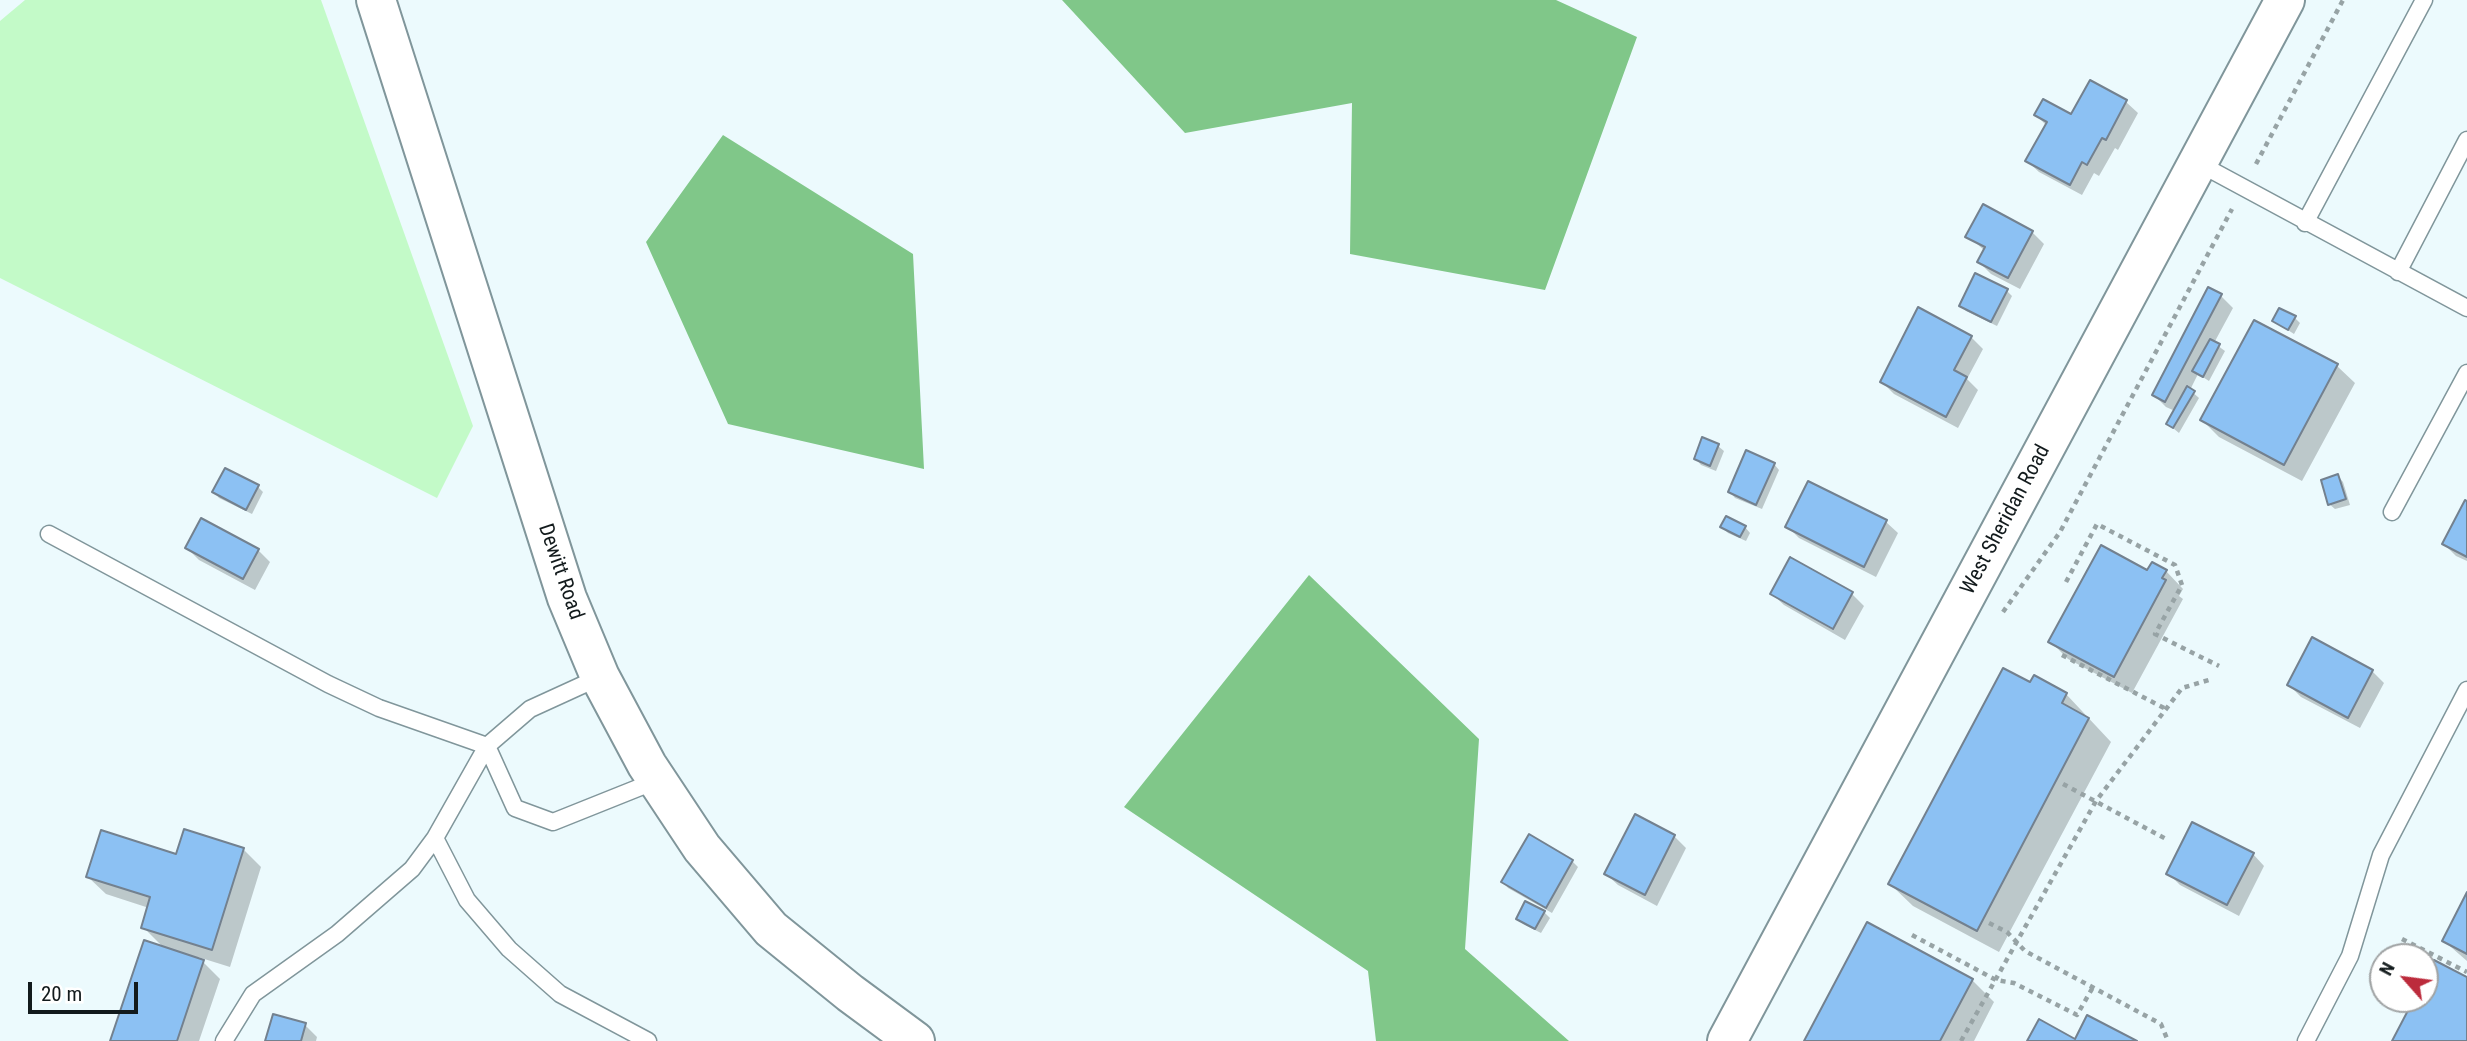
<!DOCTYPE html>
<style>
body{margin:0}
#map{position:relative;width:2467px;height:1041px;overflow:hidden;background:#ecfafd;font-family:"Roboto Condensed",sans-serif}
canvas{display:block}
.north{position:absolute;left:2369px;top:943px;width:70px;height:70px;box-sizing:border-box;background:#fff;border:2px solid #a0a3a4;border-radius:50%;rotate:298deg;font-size:19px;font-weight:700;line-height:28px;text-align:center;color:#121a1c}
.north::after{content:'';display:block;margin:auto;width:24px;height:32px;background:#bc2b3c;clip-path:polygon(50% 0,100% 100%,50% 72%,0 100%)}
.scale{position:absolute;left:28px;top:982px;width:110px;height:32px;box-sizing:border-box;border:4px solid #121a1c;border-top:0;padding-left:9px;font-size:21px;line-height:24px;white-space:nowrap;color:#121a1c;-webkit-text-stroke:5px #fff;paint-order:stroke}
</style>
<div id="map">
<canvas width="2467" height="1041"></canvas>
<div class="north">N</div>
<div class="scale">20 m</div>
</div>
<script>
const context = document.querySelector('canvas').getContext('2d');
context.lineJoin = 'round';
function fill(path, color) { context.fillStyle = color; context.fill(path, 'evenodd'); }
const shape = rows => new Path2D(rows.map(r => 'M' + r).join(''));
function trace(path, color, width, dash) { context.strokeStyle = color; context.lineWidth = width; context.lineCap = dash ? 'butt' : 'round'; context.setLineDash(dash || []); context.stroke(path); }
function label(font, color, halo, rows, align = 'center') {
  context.font = font + ' "Roboto Condensed",sans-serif'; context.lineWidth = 5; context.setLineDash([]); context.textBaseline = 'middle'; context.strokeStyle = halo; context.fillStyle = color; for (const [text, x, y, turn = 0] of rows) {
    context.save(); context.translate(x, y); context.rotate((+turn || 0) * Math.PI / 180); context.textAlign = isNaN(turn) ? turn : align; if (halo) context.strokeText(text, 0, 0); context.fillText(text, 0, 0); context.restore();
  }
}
const green = shape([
 [25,0,321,0,473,426,437,498,0,278,0,21]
]);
const forest = shape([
 [1062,0,1556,0,1637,37,1545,290,1350,254,1352,103,1185,133],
 [723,135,913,254,924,469,728,424,646,242],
 [1309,575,1479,739,1465,949,1569,1041,1376,1041,1368,971,1124,807]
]);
const shadow = shape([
 [2090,83,2126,102,2138,113,2118,150,2115,148,2099,176,2094,173,2082,195,2039,172,2027,161,2047,126,2036,115,2072,116],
 [1983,207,2032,232,2044,244,2020,289,1991,274,1979,262,1985,251,1968,236],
 [2007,291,2012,296,1997,326,1966,311,1961,305],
 [2221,296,2233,308,2214,343,2225,351,2209,381,2198,374,2190,390,2199,398,2179,433,2168,424,2175,411,2166,407,2154,395],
 [2295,318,2300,323,2294,334,2274,321],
 [2255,322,2337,366,2355,383,2302,481,2219,437,2202,420],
 [1971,337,1983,349,1967,379,1978,390,1958,428,1894,394,1882,382],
 [1718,446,1724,451,1716,471,1701,465,1696,459],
 [1774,464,1779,470,1762,509,1735,498,1730,492],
 [2338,476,2343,482,2350,505,2335,509,2329,504],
 [258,487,263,492,252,514,219,498,214,492],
 [2467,503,2467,561,2456,556,2444,544],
 [1886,522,1898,533,1876,577,1799,538,1787,526],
 [1722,527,1745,527,1750,533,1746,541,1728,533],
 [187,548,258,550,270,562,255,590,199,560],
 [2166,571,2183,589,2179,596,2183,599,2132,693,2068,659,2051,642,2148,572],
 [1772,594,1852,594,1864,606,1845,640,1784,605],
 [2372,671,2384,683,2360,728,2301,697,2289,685],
 [2030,685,2066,694,2111,742,1999,952,1913,906,1890,884],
 [1529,836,1572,861,1578,867,1552,913,1508,888,1503,882],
 [1674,836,1686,848,1657,906,1618,885,1606,874],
 [243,849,261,867,230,967,198,957,220,979,199,1041,112,1041,164,948,143,927,149,908,106,894,88,877,178,856],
 [2253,854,2264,866,2239,916,2180,885,2168,873],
 [2467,896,2467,961,2444,941],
 [1544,912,1550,918,1541,933,1523,924,1518,918],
 [1972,980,1994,1002,1974,1041,1806,1041],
 [305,1025,317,1037,316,1041,267,1041]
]);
const building = shape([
 [2090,80,2127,100,2106,140,2102,138,2087,165,2082,162,2070,185,2025,161,2047,122,2034,115,2043,99,2071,114,2090,80],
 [1983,204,2033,231,2008,278,1977,262,1985,247,1965,237,1983,204],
 [1975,273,2008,289,1991,322,1959,306,1975,273],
 [2208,287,2222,294,2165,402,2152,395,2208,287],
 [1918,307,1972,336,1954,370,1967,377,1946,417,1880,382,1918,307],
 [2279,308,2296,316,2288,330,2272,321,2279,308],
 [2254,320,2338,364,2284,465,2200,420,2254,320],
 [2210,339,2220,344,2203,377,2192,371,2210,339],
 [2187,386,2195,391,2173,428,2166,424,2187,386],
 [1702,437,1719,444,1710,466,1694,459,1702,437],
 [1746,450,1775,463,1756,505,1728,492,1746,450],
 [225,468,259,485,246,510,212,492,225,468],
 [2338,474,2346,499,2328,505,2321,480,2338,474],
 [1808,481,1887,520,1864,567,1785,527,1808,481],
 [2465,500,2467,501,2467,557,2442,544,2465,500],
 [1726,516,1746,526,1740,537,1720,527,1726,516],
 [201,518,259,549,243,579,185,548,201,518],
 [2101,545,2147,570,2152,562,2167,570,2162,578,2166,580,2114,677,2048,642,2101,545],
 [1790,557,1853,592,1833,629,1770,594,1790,557],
 [2312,637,2373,670,2348,718,2287,685,2312,637],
 [2003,668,2030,682,2034,675,2067,693,2062,703,2089,718,1977,931,1888,884,2003,668],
 [1635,814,1675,835,1645,895,1604,874,1635,814],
 [2192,822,2254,853,2227,905,2166,874,2192,822],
 [184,829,244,848,212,950,141,928,150,897,86,877,101,830,176,854,184,829],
 [1529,834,1573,860,1546,908,1501,882,1529,834],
 [2467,892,2467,954,2442,941,2467,892],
 [1525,901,1545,911,1535,929,1516,919,1525,901],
 [1867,922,1973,979,1940,1041,1804,1041,1867,922],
 [144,940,204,960,177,1041,110,1041,144,940],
 [2434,960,2467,977,2467,1041,2392,1041,2414,999,2425,999,2425,978,2434,960],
 [273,1014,306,1023,301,1041,265,1041,273,1014],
 [2087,1015,2137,1041,2027,1041,2039,1019,2075,1039,2087,1015]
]);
const path = shape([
 [2256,164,2343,0],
 [2066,582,2097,524,2175,565,2182,585,2155,634,2219,666],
 [2003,612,2060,532,2232,209],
 [2062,655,2166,709],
 [2063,784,2168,840],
 [1989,923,2007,932,2025,951,2161,1024,2168,1041],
 [1912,935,1996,980,2014,983,2077,1015,2093,987],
 [2402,939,2467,972],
 [1961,1041,2096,801,2182,688,2212,679]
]);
const lane = shape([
 [2198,163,2467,308],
 [2305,223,2424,0],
 [2398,272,2467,140],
 [2392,512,2467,373],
 [49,534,328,684,379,708,487,746,435,838,412,869,337,934,253,994,224,1041],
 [600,677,530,709,487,746,515,808,553,822,658,780],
 [435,838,467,900,509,949,560,994,648,1041],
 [2306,1041,2350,956,2381,855,2467,690]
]);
const secondary = shape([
 [376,0,567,598,600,677,647,765,702,848,771,929,850,993,915,1041],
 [1727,1041,2285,0]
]);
const streetNames = [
 ["West Sheridan Road",2006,520,-62],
 ["Dewitt Road",560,572,71]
];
fill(green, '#c3fac8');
fill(forest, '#80c789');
fill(shadow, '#0003');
fill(building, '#8cc1f3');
trace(building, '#73818f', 2);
trace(lane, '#80969b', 19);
trace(secondary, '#80969b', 42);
trace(path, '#97a3a5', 4.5, [5, 5]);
trace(lane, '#fff', 16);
trace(secondary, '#fff', 38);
label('21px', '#121a1c', '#fff', streetNames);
</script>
